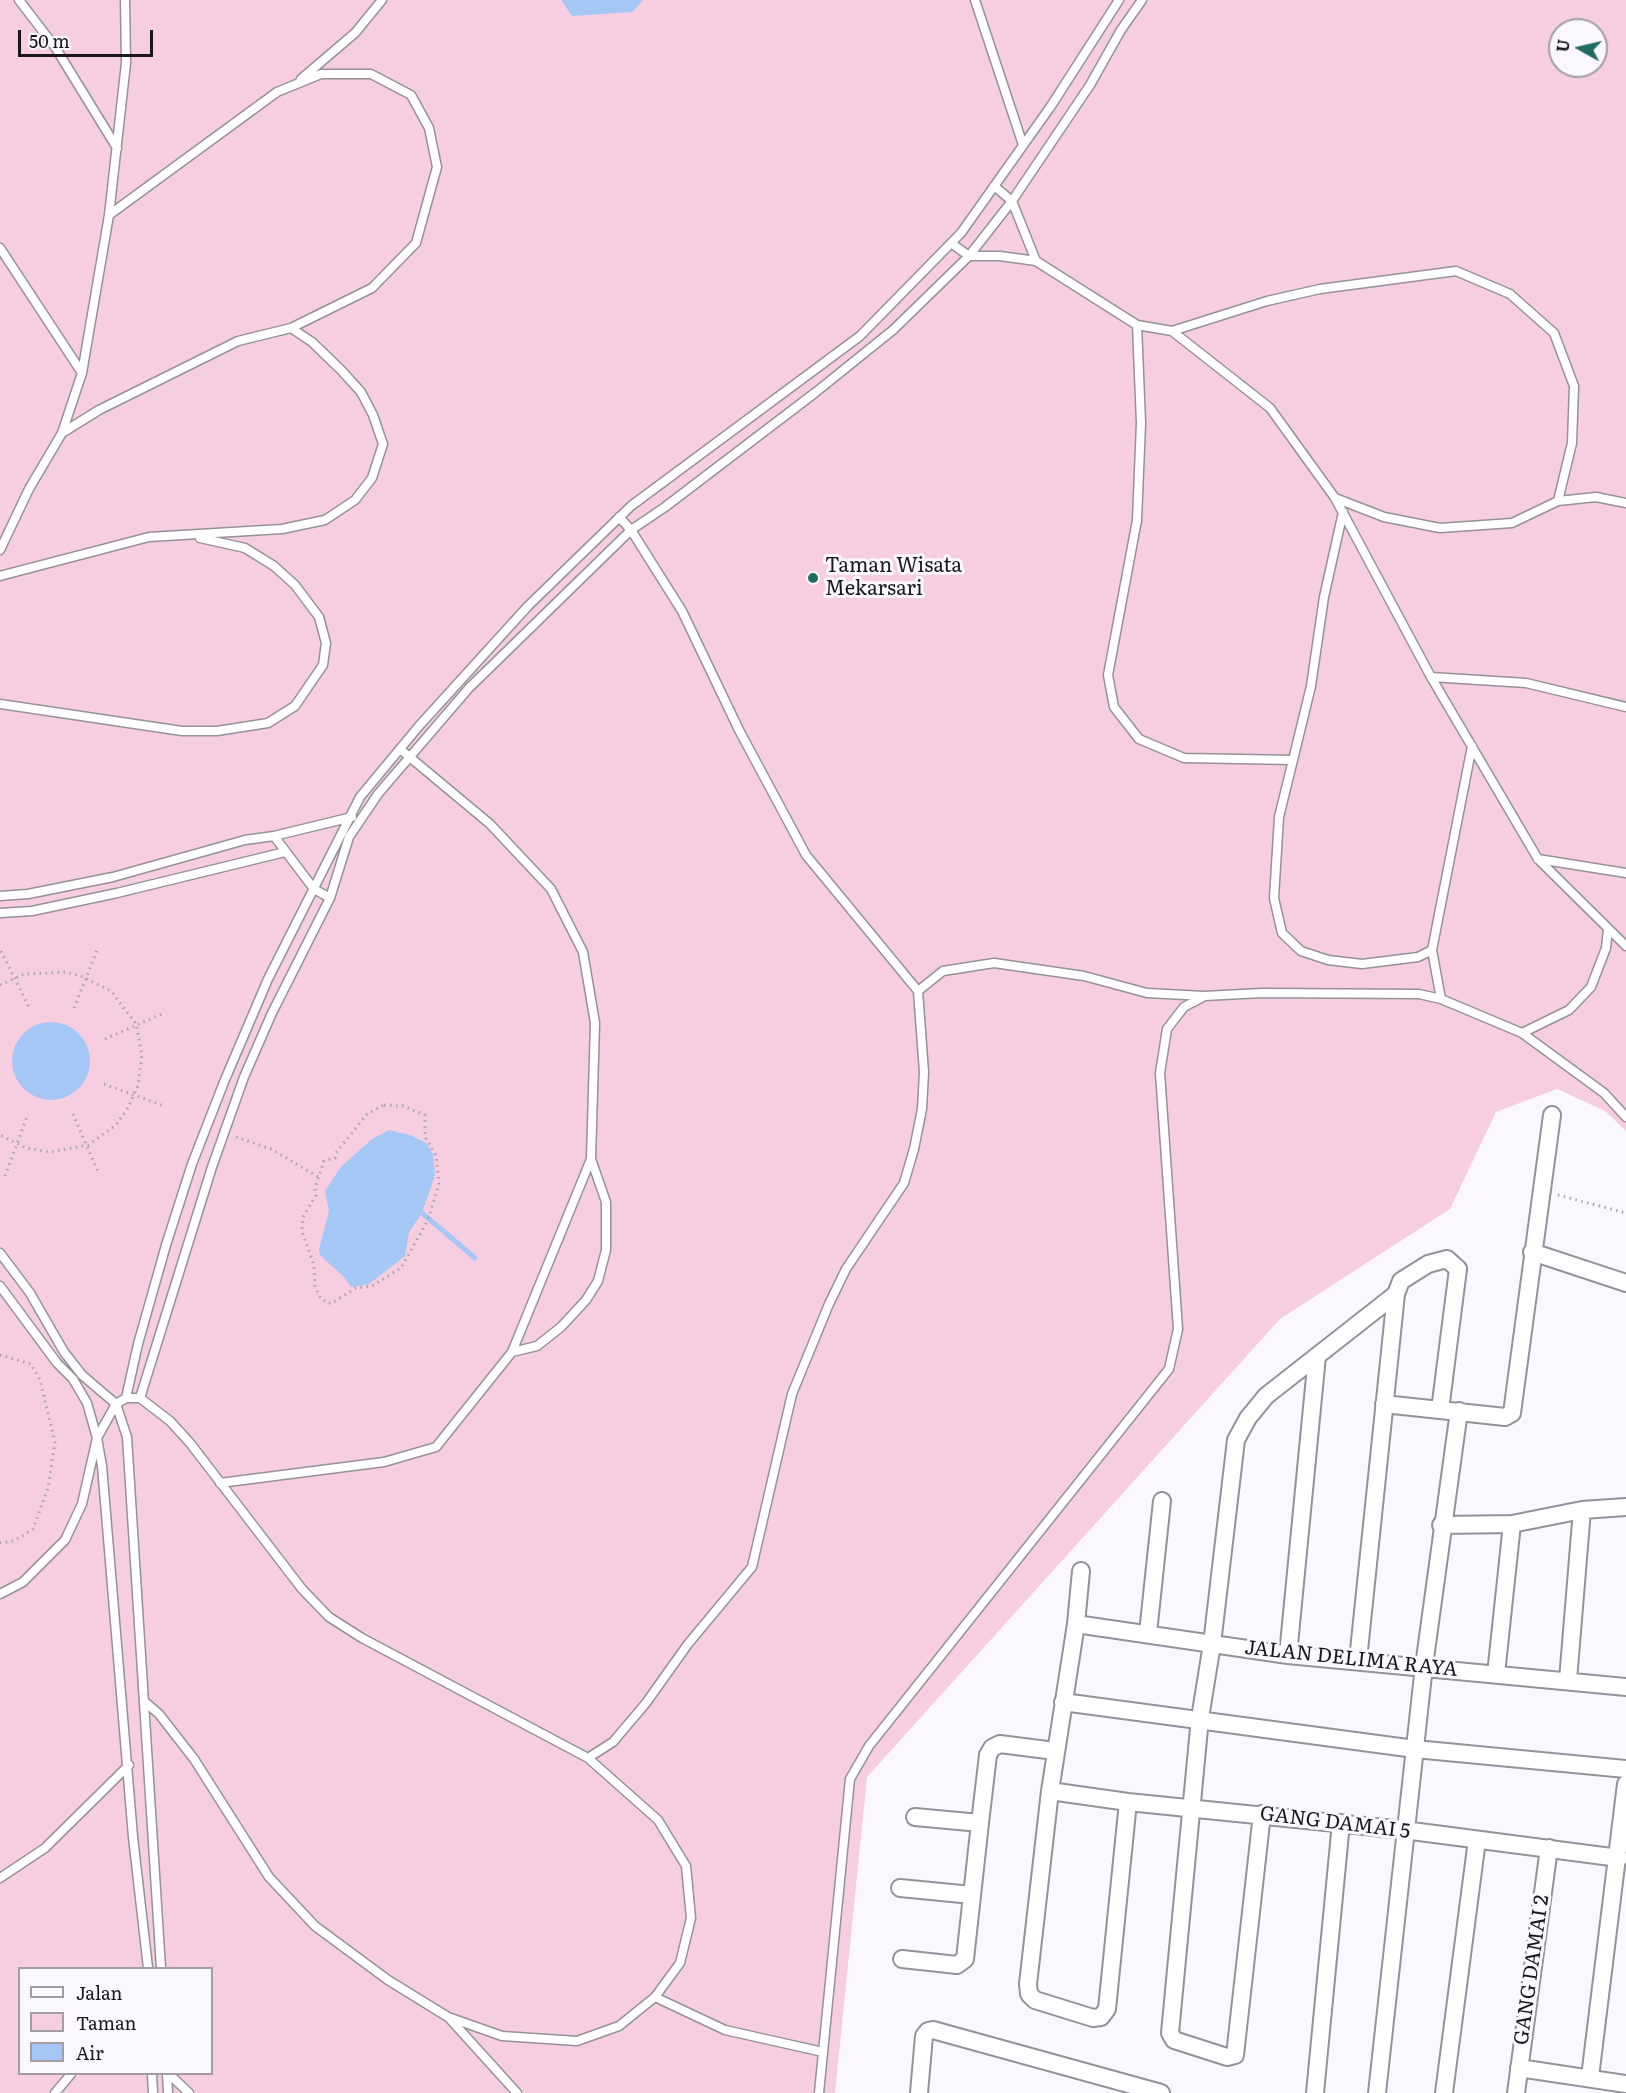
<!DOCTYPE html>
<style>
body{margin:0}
#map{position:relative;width:1626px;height:2093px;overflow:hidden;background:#faf8fe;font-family:Literata,serif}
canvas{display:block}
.legend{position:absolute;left:18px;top:1967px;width:195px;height:108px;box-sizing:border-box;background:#faf8fe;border:2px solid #a09ea3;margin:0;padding:8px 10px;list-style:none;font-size:18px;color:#18171a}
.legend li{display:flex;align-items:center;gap:12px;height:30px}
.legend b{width:30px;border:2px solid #a09ea3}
.north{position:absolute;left:1548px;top:18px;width:60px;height:60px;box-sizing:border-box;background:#faf8fe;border:2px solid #a09ea3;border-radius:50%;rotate:278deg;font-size:16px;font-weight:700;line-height:24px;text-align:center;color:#18171a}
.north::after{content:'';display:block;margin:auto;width:21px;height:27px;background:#206b64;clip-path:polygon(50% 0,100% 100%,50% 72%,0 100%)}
.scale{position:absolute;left:18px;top:30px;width:135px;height:27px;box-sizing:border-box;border:3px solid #18171a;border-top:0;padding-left:8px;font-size:18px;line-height:21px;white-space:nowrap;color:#18171a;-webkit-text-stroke:4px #faf8fe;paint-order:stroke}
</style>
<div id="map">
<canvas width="1626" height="2093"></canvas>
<ul class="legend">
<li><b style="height:8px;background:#fff"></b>Jalan</li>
<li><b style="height:16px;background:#f7cde0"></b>Taman</li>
<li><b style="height:16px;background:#a4c7f6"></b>Air</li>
</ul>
<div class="north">U</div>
<div class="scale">50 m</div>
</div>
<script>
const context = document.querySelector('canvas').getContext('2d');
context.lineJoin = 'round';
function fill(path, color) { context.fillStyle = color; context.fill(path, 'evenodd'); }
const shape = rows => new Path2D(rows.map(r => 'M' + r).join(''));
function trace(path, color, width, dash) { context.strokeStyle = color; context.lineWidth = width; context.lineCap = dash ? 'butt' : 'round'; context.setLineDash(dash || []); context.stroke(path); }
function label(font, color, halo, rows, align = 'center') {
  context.font = font + ' Literata,serif'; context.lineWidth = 6; context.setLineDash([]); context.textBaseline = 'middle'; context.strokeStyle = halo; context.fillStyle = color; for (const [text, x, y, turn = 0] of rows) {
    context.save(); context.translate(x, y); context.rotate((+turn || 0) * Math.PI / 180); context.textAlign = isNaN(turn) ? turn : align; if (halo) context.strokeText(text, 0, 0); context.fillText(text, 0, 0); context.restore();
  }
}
const green = shape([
 [0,0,1626,0,1626,1131,1605,1111,1557,1089,1496,1112,1450,1209,1280,1319,867,1777,835,2093,0,2093],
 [1560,30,1596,30,1596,66,1560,66],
 [20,1968,212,1968,212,2074,20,2074]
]);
const water = shape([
 [561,0,643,0,632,12,572,16],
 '12 1061a39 39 0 1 1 78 0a39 39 0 1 1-78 0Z',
 [389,1130,410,1135,426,1143,433,1154,435,1175,422,1213,409,1232,405,1256,369,1284,351,1287,344,1277,320,1255,319,1249,329,1211,325,1191,341,1167,372,1139]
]);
const stream = shape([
 [422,1213,475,1258]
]);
const path = shape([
 [1,951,29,1007],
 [0,985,24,974,66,972,83,977,111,991,136,1024,142,1055,138,1085,128,1108,116,1125,88,1145,50,1152,26,1148,0,1135],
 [74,1008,98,948],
 [105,1039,164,1013],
 [104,1084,164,1106],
 [384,1105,403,1106,425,1115,425,1137,436,1155,439,1184,428,1220,401,1268,372,1286,356,1288,332,1303,327,1303,319,1296,315,1286,314,1265,302,1232,303,1217,316,1195,315,1188,324,1161,335,1158,336,1153,367,1114,384,1105],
 [73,1114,99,1174],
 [236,1137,271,1149,320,1178],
 [5,1176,28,1114],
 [1558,1195,1626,1213],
 [0,1355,31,1364,40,1380,55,1442,48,1488,33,1529,14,1541,0,1543]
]);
const lane = shape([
 [19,0,55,47,117,148],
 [975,0,1023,145],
 [301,79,355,33,382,0],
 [994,186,1012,201,1036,261],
 [951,243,969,256,1000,256,1036,261,1137,325,1141,423,1137,520,1108,675,1114,707,1139,739,1184,758,1293,760,1279,817,1274,898,1282,933,1301,951,1328,960,1362,964,1418,957,1432,950,1441,999],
 [0,248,82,373],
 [1137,325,1172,331,1270,408,1335,498,1431,677,1538,859,1626,946],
 [1172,331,1267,301,1320,289,1456,271,1510,294,1554,333,1574,386,1572,443,1558,501],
 [62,433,99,410,238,341,291,328,372,288,416,243,437,167,429,128,411,95,371,74,321,74,277,92,109,215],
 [1335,498,1384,517,1440,528,1512,523,1558,501,1596,497,1626,503],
 [619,517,631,530,682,611,739,730,806,855,918,991],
 [0,550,29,489,62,433,82,373,109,215,126,63,125,0],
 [0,576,149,537,282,529,325,520,355,500,372,478,383,444,373,415,361,392,341,370,312,342,291,328],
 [1431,677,1526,683,1626,707],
 [0,704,182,731,217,731,268,723,295,706,323,665,326,643,319,617,295,585,274,566,245,548,200,538],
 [1293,760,1311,686,1324,597,1343,512],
 [274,836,314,889,330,898],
 [1538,859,1626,873],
 [0,896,28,894,113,877,245,840,274,836,352,817],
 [0,913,32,911,117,893,285,852],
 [1432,950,1472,746],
 [1522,1033,1569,1010,1591,987,1606,948,1608,929],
 [0,1253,30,1293,64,1352,82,1375,116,1404,127,1437,161,1968],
 [0,1286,57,1363,73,1379,87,1403,97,1438,102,1466,133,1837,148,1968],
 [512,1352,537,1346,561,1327,586,1300,598,1281,606,1250,606,1202,591,1159],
 [126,1398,138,1344,166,1245,192,1164,224,1082,268,979,360,797,419,726,528,606,631,506,860,336,961,233,1051,106,1119,0],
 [140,1398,212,1167,244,1077,272,1013,330,898,349,837,378,794,469,688,631,530,665,507,816,392,893,330,969,256,1012,201,1090,85,1121,30,1142,0],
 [220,1483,384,1462,436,1447,512,1352,591,1159,595,1023,583,952,551,889,490,824,400,749],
 [0,1594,23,1582,65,1540,82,1504,97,1438,116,1404,126,1398,140,1398,170,1421,190,1443,302,1589,329,1617,362,1638,588,1758,658,1820,686,1866,691,1918,680,1963,655,1997,619,2026,577,2041,502,2036,448,2017,388,1980,315,1926,269,1877,194,1759,159,1714,145,1702],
 [588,1758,613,1742,646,1703,688,1644,752,1567,792,1394,829,1304,846,1269,904,1183,914,1149,922,1109,924,1072,918,991,943,971,994,963,1084,976,1147,993,1204,996,1262,993,1419,994,1441,999,1522,1033,1604,1093,1626,1117],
 [0,1878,45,1848,129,1765],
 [655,1997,725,2030,823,2052],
 [450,2019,517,2093],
 [152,2074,153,2093],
 [167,2074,168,2093],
 [169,2074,189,2093],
 [55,2093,71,2074],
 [819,2093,850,1779,869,1746,1169,1369,1178,1329,1160,1073,1167,1029,1184,1007,1203,997]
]);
const street = shape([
 [1532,1252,1626,1283],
 [1384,1404,1505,1417,1512,1413,1552,1115],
 [1441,1525,1512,1524,1582,1510,1626,1507],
 [1081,1571,1076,1624,1050,1791,1028,1984,1029,1994,1035,2000,1093,2018,1101,2017,1107,2009,1128,1802],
 [1076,1624,1288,1655,1626,1687],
 [1148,1633,1162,1501],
 [1288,1655,1317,1356],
 [1358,1660,1396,1294,1401,1281,1428,1264,1447,1259,1458,1269,1440,1410],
 [1496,1674,1512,1524],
 [1568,1680,1582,1510],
 [1063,1702,1415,1749,1626,1769],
 [1050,1791,1128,1802,1404,1830,1619,1858],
 [1262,1814,1235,2055,1227,2057,1174,2040,1170,2033,1200,1718,1212,1644,1236,1440,1248,1418,1266,1396,1396,1294],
 [915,1817,980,1823],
 [900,1888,972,1895],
 [902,1959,957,1965,965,1959,980,1823,988,1755,992,1748,1000,1744,1055,1751],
 [1519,2068,1626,2084],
 [1590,2077,1626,1784],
 [919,2093,924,2036,928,2031,933,2030,1161,2093],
 [1315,2093,1341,1823],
 [1377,2093,1424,1666,1459,1411],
 [1444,2093,1477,1840],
 [1516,2093,1549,1848]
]);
const markers = [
 [813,578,6,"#206b64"]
];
const poiNames = [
 ["Taman Wisata",825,566],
 ["Mekarsari",825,589]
];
const streetNames = [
 ["JALAN DELIMA RAYA",1351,1659,6],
 ["GANG DAMAI 5",1335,1823,7],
 ["GANG DAMAI 2",1532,1970,-82]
];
fill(green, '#f7cde0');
fill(water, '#a4c7f6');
trace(stream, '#a4c7f6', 5);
trace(lane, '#94919a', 11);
trace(street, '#94919a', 20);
trace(path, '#a6a4a9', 3, [1.5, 4.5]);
trace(lane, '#fff', 8);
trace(street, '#fff', 16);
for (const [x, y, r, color] of markers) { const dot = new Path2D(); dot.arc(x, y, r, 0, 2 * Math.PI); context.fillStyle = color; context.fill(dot); trace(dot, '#faf8fe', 2); }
label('20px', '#18171a', '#faf8fe', poiNames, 'left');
label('20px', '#18171a', '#faf8fe', streetNames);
</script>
